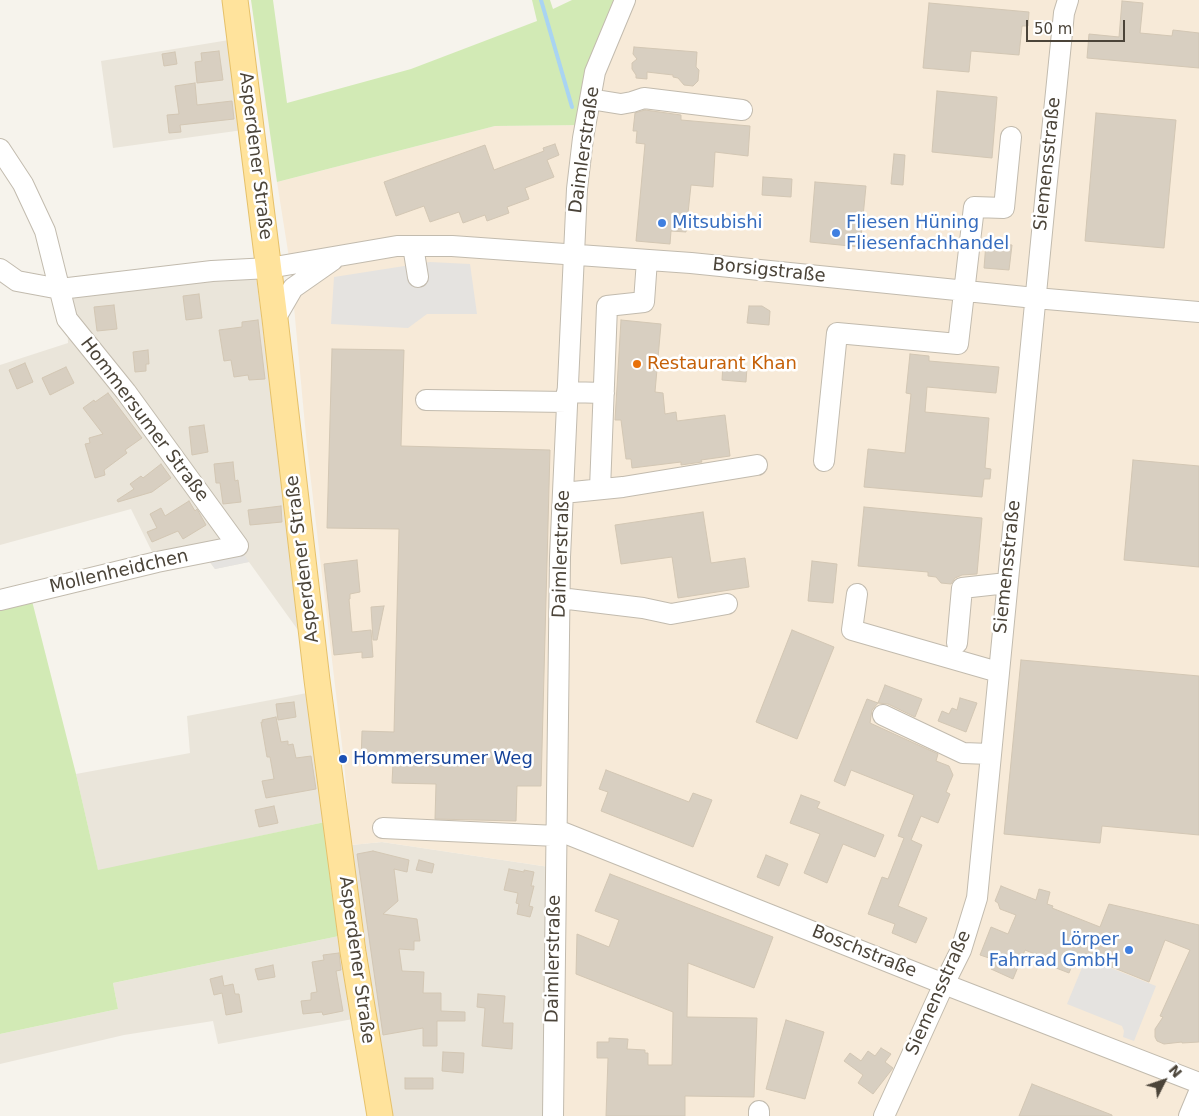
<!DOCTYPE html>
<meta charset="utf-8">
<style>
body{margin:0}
#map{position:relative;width:1199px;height:1116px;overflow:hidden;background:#f6f3ec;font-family:"DejaVu Sans",sans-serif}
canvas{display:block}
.north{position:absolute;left:1139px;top:1056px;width:50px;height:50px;-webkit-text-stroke:4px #fff;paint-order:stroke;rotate:49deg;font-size:14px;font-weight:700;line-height:20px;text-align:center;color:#4b4439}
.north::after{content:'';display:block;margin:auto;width:18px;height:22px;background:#4b4439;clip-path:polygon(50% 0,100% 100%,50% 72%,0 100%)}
.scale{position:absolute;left:1026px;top:20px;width:99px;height:22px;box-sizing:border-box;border:2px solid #4b4439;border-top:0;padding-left:6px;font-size:15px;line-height:18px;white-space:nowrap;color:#4b4439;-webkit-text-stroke:4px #fff;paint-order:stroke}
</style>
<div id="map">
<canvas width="1199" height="1116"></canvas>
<div class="north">N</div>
<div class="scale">50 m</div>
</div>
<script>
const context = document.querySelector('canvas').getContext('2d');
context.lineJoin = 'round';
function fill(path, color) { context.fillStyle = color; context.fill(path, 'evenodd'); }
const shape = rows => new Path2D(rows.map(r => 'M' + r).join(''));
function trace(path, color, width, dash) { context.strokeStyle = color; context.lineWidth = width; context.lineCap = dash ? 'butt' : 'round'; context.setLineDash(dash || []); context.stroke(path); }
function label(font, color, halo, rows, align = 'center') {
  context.font = font + ' "DejaVu Sans",sans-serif'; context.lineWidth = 5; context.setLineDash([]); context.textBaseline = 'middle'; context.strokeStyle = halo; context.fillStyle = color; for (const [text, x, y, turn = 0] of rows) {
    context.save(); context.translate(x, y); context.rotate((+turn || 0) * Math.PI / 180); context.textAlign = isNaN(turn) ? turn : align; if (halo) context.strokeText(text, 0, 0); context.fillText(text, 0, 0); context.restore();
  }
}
const residential = shape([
 [229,40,243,130,113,148,101,61],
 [255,268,303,637,249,562,215,569,202,552,157,562,131,509,0,545,0,365,68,343,67,318,60,289],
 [307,693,325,822,98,871,76,774,190,753,187,716],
 [382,842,556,868,553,1116,391,1116,351,845],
 [339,936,353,1019,218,1044,213,1021,124,1035,0,1064,0,1034,118,1009,113,983]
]);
const commercial = shape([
 [625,0,1199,0,1199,1116,553,1116,556,868,382,842,351,845,344,762,307,447,290,264,277,182,495,126,585,125]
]);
const green = shape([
 [251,0,273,0,287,103,411,69,537,21,532,0,550,0,553,9,572,0,625,0,585,125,495,126,277,182],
 [30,593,76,774,98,870,325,822,331,888,339,936,113,983,118,1009,0,1034,0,600]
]);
const parking = shape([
 [430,262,470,264,477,314,427,314,408,328,331,324,334,277],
 [238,546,249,562,215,569,203,552],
 [1086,958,1156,986,1134,1041,1123,1037,1124,1031,1122,1026,1067,1004]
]);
const stream = shape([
 [541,0,572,107]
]);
const building = shape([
 [1122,1,1143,3,1140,33,1172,36,1173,30,1199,33,1199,68,1087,58,1089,34,1119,37,1122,1],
 [929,3,1029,12,1028,26,1022,26,1019,55,971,51,969,72,923,68,929,3],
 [634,47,697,52,696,67,699,70,698,81,693,86,684,85,678,78,673,77,673,75,647,72,647,79,636,78,636,75,632,69,632,63,637,59,633,54,634,47],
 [219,51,223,80,197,83,195,62,202,61,201,53,219,51],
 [175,52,177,64,164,66,162,54,175,52],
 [195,83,197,105,232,101,234,119,180,125,181,132,169,133,167,115,179,114,175,86,195,83],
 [937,91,997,97,992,158,932,152,937,91],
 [645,110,681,115,681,120,750,126,748,156,715,152,713,187,691,185,686,232,671,231,670,244,636,241,645,144,636,143,637,131,633,131,635,113,645,110],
 [1096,113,1176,120,1164,248,1085,241,1096,113],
 [555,144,559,155,547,160,554,177,525,188,529,199,507,207,509,213,487,221,485,215,463,223,459,212,430,222,424,206,396,216,384,182,485,145,494,170,544,151,543,148,555,144],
 [894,154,905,155,903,185,891,184,894,154],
 [763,177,792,179,791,197,762,195,763,177],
 [815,182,866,186,860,247,810,242,815,182],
 [986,243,1012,245,1009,270,984,268,986,243],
 [199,294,202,318,186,320,183,296,199,294],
 [114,305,117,329,97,331,94,307,114,305],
 [749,306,762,306,770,311,769,325,747,323,749,306],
 [258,320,265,379,249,380,248,375,234,377,231,360,224,361,219,330,242,327,242,322,258,320],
 [621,320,661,324,655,392,663,393,665,414,676,412,677,421,725,415,730,456,701,460,702,462,681,465,681,462,632,468,631,459,626,459,621,420,615,420,621,320],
 [332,349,404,350,401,446,550,450,541,786,517,786,516,821,435,819,436,784,392,783,393,763,361,762,362,731,394,732,399,529,327,528,332,349],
 [148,350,149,364,146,364,146,371,135,372,133,352,148,350],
 [910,354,929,356,929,361,999,367,996,393,927,387,925,412,989,418,985,468,991,469,990,479,984,479,982,497,864,487,868,449,905,453,911,394,906,393,910,354],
 [25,363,33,382,17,389,9,370,25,363],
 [723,365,747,367,746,382,722,380,723,365],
 [66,367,74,383,50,395,42,378,66,367],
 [108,393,142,438,125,450,127,453,104,470,105,475,95,478,85,444,90,443,89,438,103,434,83,408,94,400,95,402,108,393],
 [204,425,208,452,192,455,189,427,204,425],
 [1133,460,1199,466,1199,567,1124,560,1133,460],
 [233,462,235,481,238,480,241,502,223,504,220,483,216,483,214,464,233,462],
 [161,464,171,478,152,492,118,502,117,500,134,489,130,484,141,476,143,478,161,464],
 [189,501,195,511,197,509,206,525,183,539,178,531,152,542,147,532,157,528,150,514,161,508,165,516,189,501],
 [281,506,282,522,250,525,248,510,281,506],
 [864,507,982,518,977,574,962,575,955,578,951,584,941,583,936,577,928,576,928,572,858,566,864,507],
 [703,512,711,563,745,558,749,587,678,598,672,557,621,564,615,525,703,512],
 [357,560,360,592,350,594,350,599,349,599,352,632,371,630,373,657,362,658,362,652,334,655,324,564,357,560],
 [812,561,837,564,833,603,808,601,812,561],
 [384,606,377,640,373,640,371,607,384,606],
 [792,630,834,647,797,739,756,722,792,630],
 [1021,660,1199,676,1199,835,1102,826,1100,843,1004,834,1021,660],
 [885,685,922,699,915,717,888,704,878,703,872,710,870,723,938,754,936,761,949,766,953,775,946,792,950,794,938,823,921,816,911,840,922,845,898,906,927,918,916,943,892,933,895,924,868,914,882,877,888,879,904,838,898,836,914,795,851,770,845,786,834,781,867,699,878,703,885,685],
 [960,698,977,703,966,732,938,721,942,711,949,714,952,708,957,710,960,698],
 [294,702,296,717,278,720,276,704,294,702],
 [276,717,281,742,288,741,288,745,293,744,296,758,311,756,316,789,266,798,262,781,274,779,270,757,267,757,261,722,263,722,262,720,276,717],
 [606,770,689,802,693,793,712,800,693,847,601,811,608,792,599,789,606,770],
 [801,795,820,802,817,808,884,835,875,857,843,844,827,883,804,873,820,834,790,823,801,795],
 [274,806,278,823,259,827,255,810,274,806],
 [373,851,409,860,407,872,394,869,398,901,383,914,417,919,420,941,414,941,414,950,399,949,402,971,424,972,423,993,441,993,441,1011,465,1012,465,1021,437,1021,437,1046,423,1046,423,1028,383,1035,357,854,373,851],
 [766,855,788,864,779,886,757,877,766,855],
 [419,860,434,864,432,873,416,870,419,860],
 [509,869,524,872,524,870,534,872,531,886,534,886,529,906,533,907,530,917,517,914,519,904,516,903,518,893,504,890,509,869],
 [610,874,773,937,754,988,688,963,687,1017,757,1018,754,1097,685,1096,685,1116,606,1116,608,1058,597,1058,597,1042,609,1042,609,1038,628,1039,627,1049,645,1050,645,1053,648,1053,648,1065,672,1065,673,1012,576,974,577,934,609,947,619,920,595,911,610,874],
 [1001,886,1036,900,1039,889,1050,892,1047,904,1053,906,1052,908,1100,927,1109,904,1199,925,1199,1042,1182,1043,1182,1042,1164,1044,1157,1041,1155,1037,1155,1029,1163,1017,1160,1016,1190,950,1165,940,1149,982,1077,953,1069,973,1051,966,1052,961,1025,950,1013,979,991,969,995,960,980,955,991,927,1008,934,1016,915,1000,909,998,903,995,901,1001,886],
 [339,953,341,970,336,971,343,1011,323,1015,322,1012,303,1014,301,1001,311,1000,311,993,317,992,312,962,324,960,323,955,339,953],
 [273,965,275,977,258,980,255,969,273,965],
 [222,976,224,986,233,984,235,994,239,994,242,1012,226,1015,222,993,214,995,210,979,222,976],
 [478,994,505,996,503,1023,513,1023,512,1049,482,1046,485,1008,477,1007,478,994],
 [786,1020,824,1032,805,1099,766,1089,786,1020],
 [881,1048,891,1054,885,1062,893,1068,873,1094,858,1083,863,1075,844,1061,850,1053,861,1061,868,1051,875,1056,881,1048],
 [443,1052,464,1053,463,1073,442,1071,443,1052],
 [405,1078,433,1078,433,1089,405,1089,405,1078],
 [1032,1084,1112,1115,1112,1116,1019,1116,1032,1084]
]);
const minor = shape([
 [590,99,621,104,632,102,644,98,742,110],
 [0,149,23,184,45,231,67,319,126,392,238,546,157,562,0,600],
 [413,246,418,277],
 [0,269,17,281,60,289,212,271,269,268,397,246,452,246,691,263,1035,298,1199,312],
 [275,319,293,288,333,260],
 [567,392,604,393],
 [426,400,567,402],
 [824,461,837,333,958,344,974,207,1004,208,1011,137],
 [600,489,607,306,644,302,647,260],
 [563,493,623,487,757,465],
 [857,594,852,630,998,672],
 [560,598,643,608,671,614,727,604],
 [957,643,962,588,1007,583],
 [883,715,963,753,990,754],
 [383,828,557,836],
 [557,830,944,984,1199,1083],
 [553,1116,560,557,577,189,583,138,595,72,625,0],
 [759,1116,759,1111],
 [884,1116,944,984,961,950,977,898,1046,191,1064,13,1068,0],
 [1189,1116,1199,1092]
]);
const major = shape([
 [235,0,275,319,317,680,353,952,380,1116]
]);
const markers = [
 [662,223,5,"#3f7fe0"],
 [836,233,5,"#3f7fe0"],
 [637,364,5,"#e8710a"],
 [343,759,5,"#1a4fb4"],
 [1129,950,5,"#3f7fe0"]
];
const streetNames = [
 ["Daimlerstraße",585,150,-82],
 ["Asperdener Straße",255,156,83],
 ["Siemensstraße",1048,164,-84],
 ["Borsigstraße",769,271,6],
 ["Hommersumer Straße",144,420,53],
 ["Daimlerstraße",562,554,-88],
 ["Asperdener Straße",303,559,-97],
 ["Siemensstraße",1008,567,-84],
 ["Mollenheidchen",119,572,-13],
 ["Boschstraße",864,952,22],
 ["Daimlerstraße",554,959,-89],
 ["Asperdener Straße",356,960,82],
 ["Siemensstraße",939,993,-66]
];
const shopNames = [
 ["Mitsubishi",672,223],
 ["Fliesen Hüning",846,223],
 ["Fliesenfachhandel",846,244],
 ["Lörper",1119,940,"right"],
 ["Fahrrad GmbH",1119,961,"right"]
];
const foodNames = [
 ["Restaurant Khan",647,364]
];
const transitNames = [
 ["Hommersumer Weg",353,759]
];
fill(residential, '#eae5da');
fill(commercial, '#f7ead8');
fill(green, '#d2eab5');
fill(parking, '#e5e3e0');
trace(stream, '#a9d4f2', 4);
fill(building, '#d8cfc1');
trace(building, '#d3c7b4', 1);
trace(minor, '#c2bbae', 22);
trace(major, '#e6c16a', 27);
trace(minor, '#fff', 20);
trace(major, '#ffe39c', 25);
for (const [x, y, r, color] of markers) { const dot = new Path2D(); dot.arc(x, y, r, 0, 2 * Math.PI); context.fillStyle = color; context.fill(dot); trace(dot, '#fff', 2); }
label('18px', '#4b4439', '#fff', streetNames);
label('18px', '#366cbe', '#fff', shopNames, 'left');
label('18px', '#c56008', '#fff', foodNames, 'left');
label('18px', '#164399', '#fff', transitNames, 'left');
</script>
